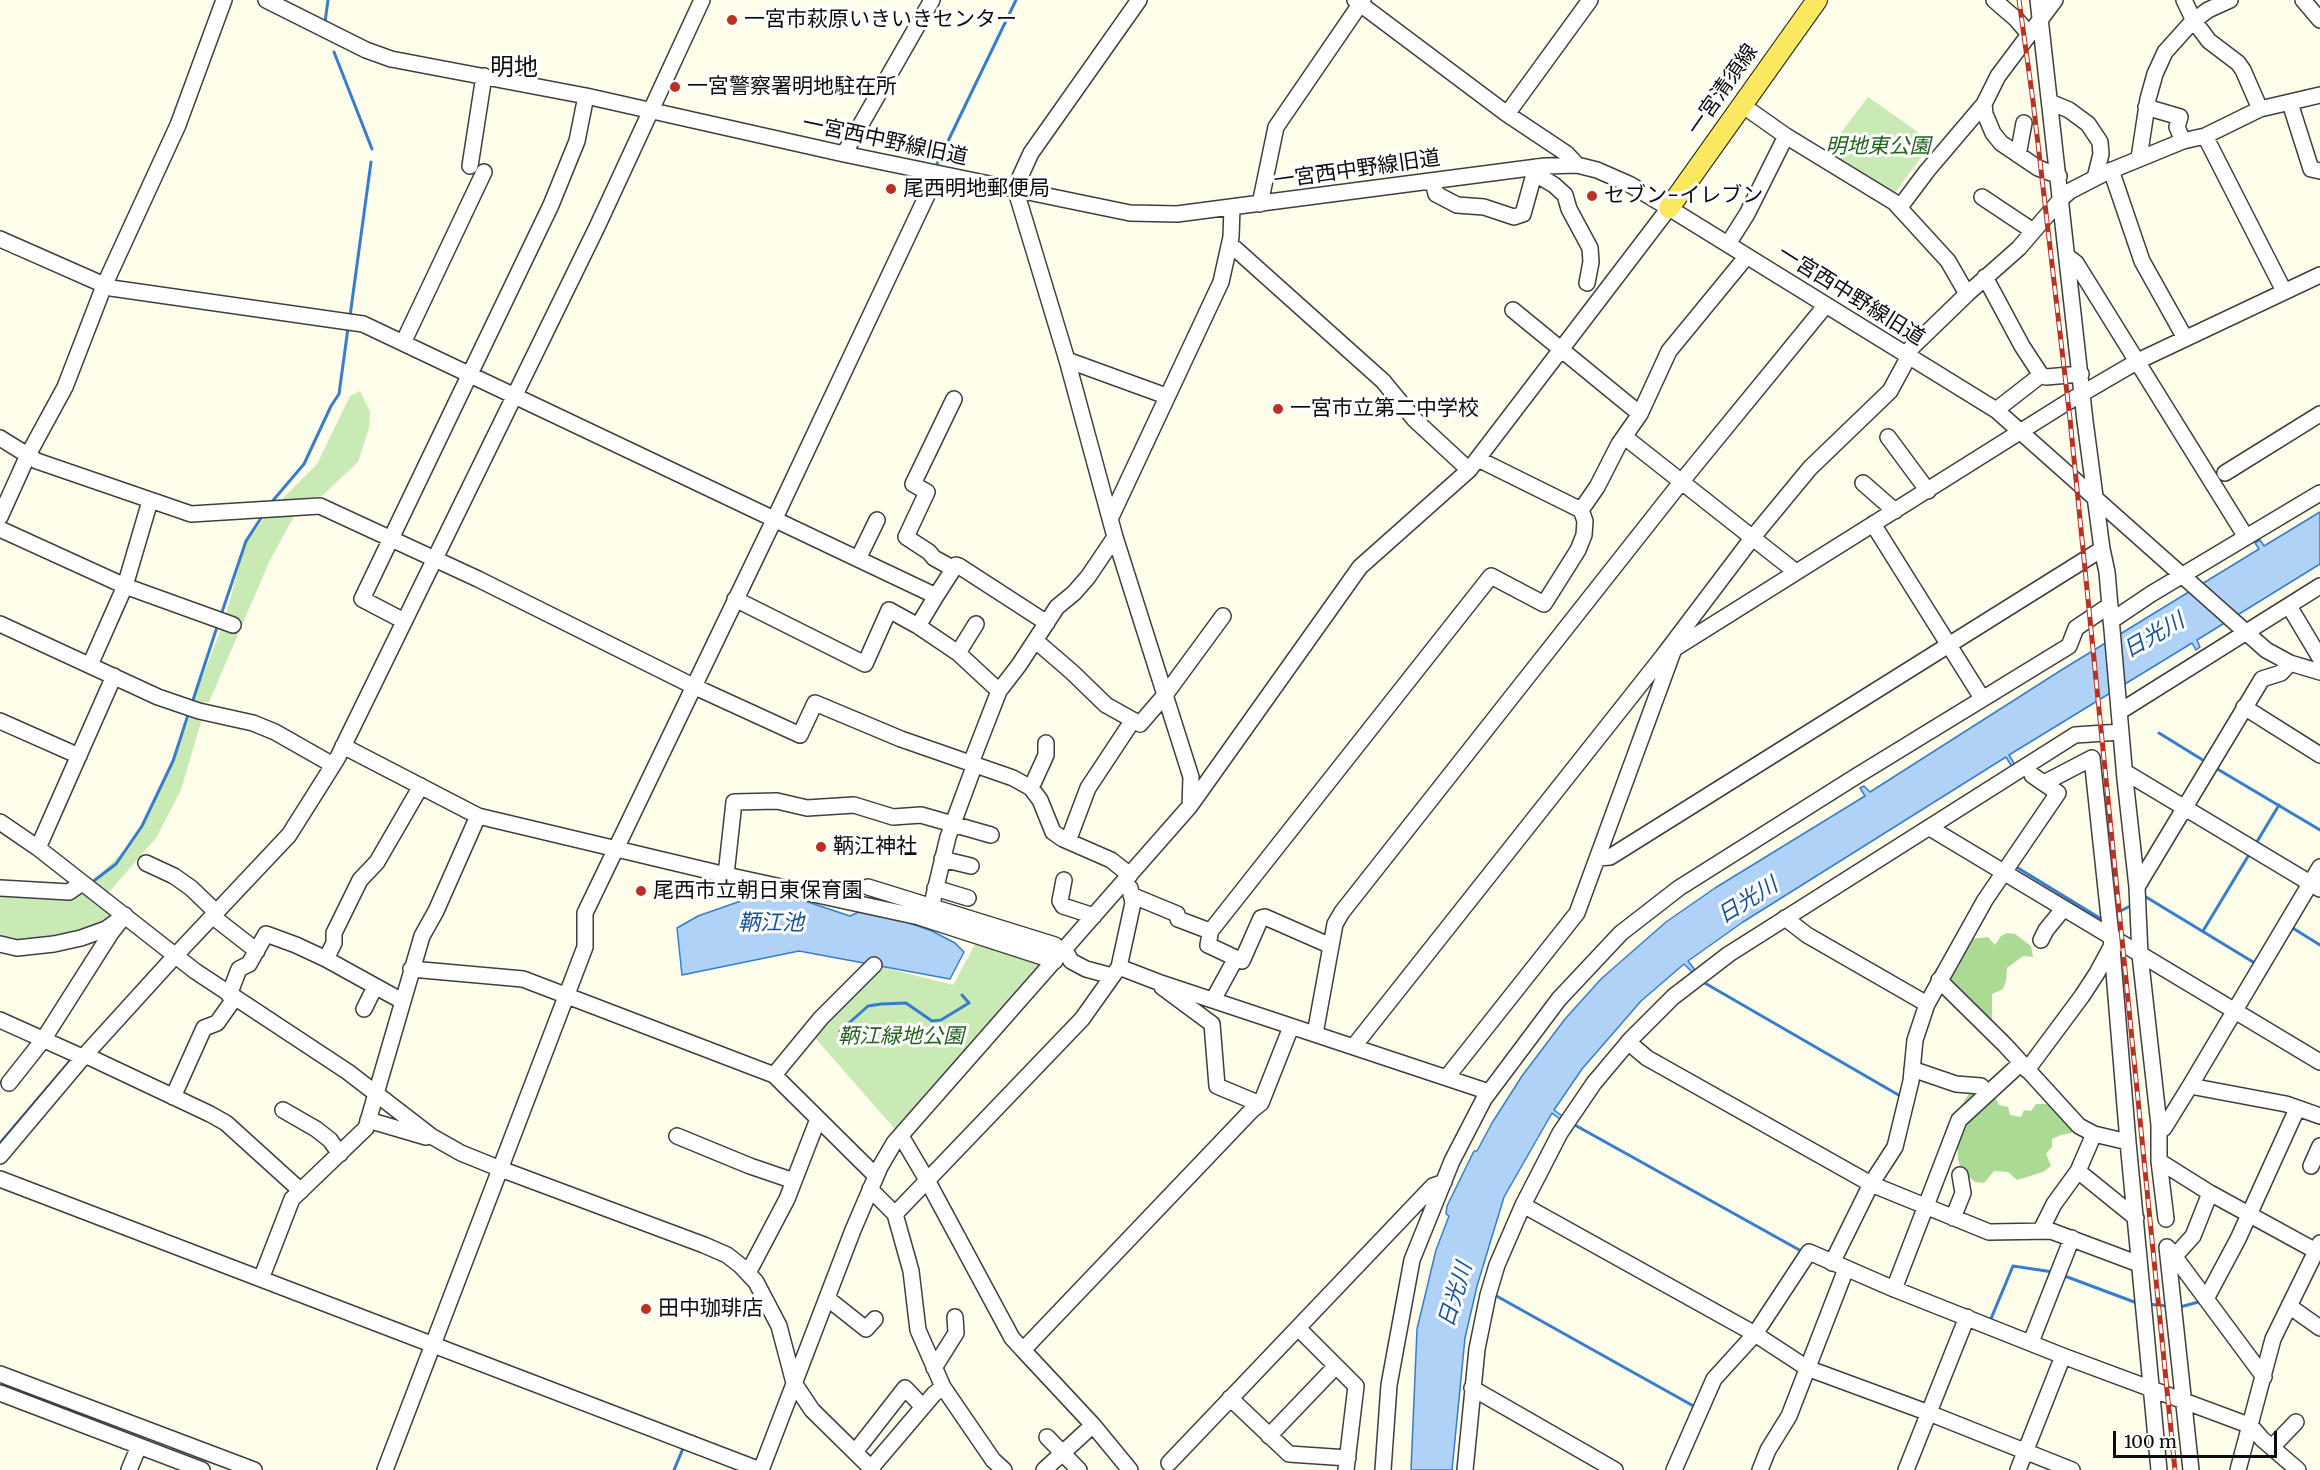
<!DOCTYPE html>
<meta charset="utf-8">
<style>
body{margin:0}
#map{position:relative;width:2320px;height:1470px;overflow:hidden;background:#fffeeb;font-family:Merriweather,serif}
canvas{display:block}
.scale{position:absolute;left:2113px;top:1431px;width:164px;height:27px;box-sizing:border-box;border:3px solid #0c0c0c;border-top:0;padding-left:8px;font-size:18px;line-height:21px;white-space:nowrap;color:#0c0c0c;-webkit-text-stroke:4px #fff;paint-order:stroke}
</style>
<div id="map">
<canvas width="2320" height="1470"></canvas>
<div class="scale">100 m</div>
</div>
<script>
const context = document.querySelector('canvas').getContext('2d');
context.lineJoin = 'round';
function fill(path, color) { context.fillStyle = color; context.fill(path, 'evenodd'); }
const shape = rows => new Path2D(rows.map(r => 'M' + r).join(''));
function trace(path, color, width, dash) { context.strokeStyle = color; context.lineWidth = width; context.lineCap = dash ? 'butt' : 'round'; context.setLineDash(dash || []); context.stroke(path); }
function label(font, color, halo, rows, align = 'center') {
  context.font = font + ' Merriweather,"Noto Sans JP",serif'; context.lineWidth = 6; context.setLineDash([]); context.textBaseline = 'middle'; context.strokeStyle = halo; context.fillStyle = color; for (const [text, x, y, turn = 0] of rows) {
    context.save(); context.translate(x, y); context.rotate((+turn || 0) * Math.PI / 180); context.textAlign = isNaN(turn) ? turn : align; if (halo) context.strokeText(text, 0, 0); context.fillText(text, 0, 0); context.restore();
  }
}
const green = shape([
 [1868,97,1932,142,1892,197,1824,155],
 [360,391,370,412,369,428,358,462,322,496,280,501,317,464,350,396],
 [299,507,270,560,209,702,192,703,224,622,246,541,272,509],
 [193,709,204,712,181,790,156,838,103,899,125,915,106,929,0,944,0,888,87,887,124,851,142,826,173,761],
 [979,937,1055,961,901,1136,810,1032,874,965,953,985]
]);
const forest = shape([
 [2007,933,2015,934,2031,946,2033,957,2023,956,2007,968,2006,981,2003,989,1992,994,1992,1025,1979,1030,1969,1021,1963,1011,1937,992,1970,939,1988,937,1995,945,2001,936],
 [1970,1092,1979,1092,1989,1099,1996,1099,1999,1105,2008,1107,2010,1115,2021,1117,2024,1110,2031,1111,2036,1104,2050,1104,2053,1111,2072,1126,2072,1133,2061,1135,2052,1139,2052,1147,2046,1154,2051,1166,2043,1172,2017,1180,2008,1172,1994,1171,1984,1183,1975,1182,1962,1171,1958,1160,1957,1137,1963,1115,1960,1108]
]);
const water = shape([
 [2320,512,2320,564,2197,640,2200,647,2196,650,2192,643,2009,755,2015,765,2012,767,2006,757,1743,922,1688,961,1695,970,1692,972,1684,964,1641,1001,1582,1069,1554,1110,1564,1117,1561,1120,1552,1113,1504,1197,1477,1286,1465,1338,1452,1470,1411,1470,1417,1329,1436,1250,1449,1216,1446,1214,1447,1206,1474,1151,1477,1151,1492,1123,1522,1076,1565,1019,1601,979,1666,922,1715,888,1865,796,1860,788,1864,786,1870,792,2063,669,2259,549,2255,543,2260,540,2264,546,2320,512],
 [772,890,850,916,861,911,898,919,932,931,955,943,964,952,950,979,799,951,682,975,677,928,698,916,772,890]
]);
const stream = shape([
 [325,22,328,0],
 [334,52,372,149],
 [936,166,1016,0],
 [350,316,371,162],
 [270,504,304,464,331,406,339,394,348,328],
 [221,615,246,541,263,515],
 [192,703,218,624],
 [2159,733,2206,762],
 [2214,767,2320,830],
 [2255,845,2279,805],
 [2013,865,2103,920,2105,919],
 [91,883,116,864,142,826,173,761,188,715],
 [2143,899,2146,897,2258,965],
 [2113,915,2132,905],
 [2291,927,2320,945],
 [2203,931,2250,853],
 [1934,975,1942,963],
 [1703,982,1902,1097],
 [840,1031,868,1006,881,1004,906,1003,932,1021,941,1020,969,1003,962,995],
 [1573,1124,1803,1252],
 [0,1143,70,1061],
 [2062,1275,2137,1303],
 [1493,1294,1697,1408],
 [2147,1304,2167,1306],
 [2180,1307,2202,1301],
 [1990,1321,2013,1266,2053,1272],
 [172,1447,225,1467],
 [674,1470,684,1446]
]);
const minor = shape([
 [266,0,366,50,391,59,586,96,844,154,1130,213,1177,214,1545,166,1577,165,1597,170,1629,184,1669,208,1996,410,2266,650,2290,663,2320,672],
 [1139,0,1031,153,1015,188,1067,360,1115,537,1191,777,1190,806],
 [1355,0,1507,114,1567,154,1577,165],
 [1994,0,2016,19,2029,34],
 [2038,0,2085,421,2102,549,2107,572,2125,779,2137,887,2140,955,2159,1125,2159,1161,2210,1193,2316,1251],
 [2055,0,1998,76,1984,104,1985,114,1993,133,2001,143,2038,168,2059,176],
 [2184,0,2194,21,2209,41,2238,63,2243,70,2260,109],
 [2303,0,2320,20],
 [2050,102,2069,110,2088,124,2100,142,2101,154,2095,178],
 [2290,103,2311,169,2320,171],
 [1742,105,1786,136,1894,202,1948,261,1967,294],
 [2146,107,2180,117,2177,127,2183,141],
 [1507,114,1590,0],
 [2205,136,2284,291],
 [844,154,932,0],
 [2018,155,2024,123],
 [2139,158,2148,99,2155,74,2165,52,2192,22,2208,10,2230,0],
 [470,166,484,76],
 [2111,170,2142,261,2185,338],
 [1433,181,1436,194,1457,205,1484,207,1514,217,1523,214,1536,167,1539,176,1554,185,1565,195,1569,209,1590,248,1591,262,1587,283],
 [1982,197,2033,231],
 [1260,204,1276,127,1363,0],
 [1900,207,1927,171,1984,104],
 [0,239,111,288,363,324,936,596,918,626,958,653,999,691],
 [1230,244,1383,381,1415,420,1469,470],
 [1728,244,1747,214,1786,136],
 [2068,257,2076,263,2246,537],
 [1985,277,2022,346,2041,375],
 [1513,310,1640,414],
 [403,343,484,172],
 [1905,354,1967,294,2019,248,2061,199,2070,191,2105,173,2183,141,2205,136,2260,109,2320,95],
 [1067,360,1166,396],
 [1996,410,2041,375,2046,377,2081,374],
 [1888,437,1928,491],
 [0,438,37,461,191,514,320,506,478,579,693,686,800,735,815,703,901,739,1013,778,1031,788,1040,800,1053,832,1063,839,1111,860,1130,875],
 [1626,438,1796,572],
 [2225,473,2320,414],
 [1863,483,1895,511],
 [1581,510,1597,487,1619,444,1640,414,1669,351,1747,256],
 [0,517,28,455,65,387,104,286,178,125,224,0],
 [1111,517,1221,282,1231,237,1232,208],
 [1873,524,1982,698],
 [0,529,125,586,233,625],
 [858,559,877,520],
 [954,569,934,558,929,552,906,537,927,492,913,484,954,399],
 [936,596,956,565,959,566,1047,623],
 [735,599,865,664,889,610,918,626],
 [2289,606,2320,658],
 [404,621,362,599,551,205,577,141,586,96],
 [2111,621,2151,594,2320,493],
 [0,624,158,697,199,711,253,723,275,732,333,765],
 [1036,641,1073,673,1106,705,1140,724,1165,695,1223,616],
 [958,653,976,624],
 [90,665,125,586,150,501],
 [2244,707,2320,755],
 [2119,712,2320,586],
 [0,721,79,756],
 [343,746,478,816,726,875,919,917,1055,961],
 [971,763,999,691,1019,665,1057,607,1074,593,1088,577,1115,537],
 [2125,772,2320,889],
 [2044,783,2092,758,2111,936,2128,1142,2159,1470],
 [1031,788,1046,755,1046,743],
 [0,822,38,848,195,971,348,1072,431,1136,461,1153,498,1168,704,1245,727,1255,741,1266,756,1282,779,1326,794,1383,812,1410,873,1470],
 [1930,828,2320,1062],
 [1068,841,1088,788,1133,720],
 [38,848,114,676],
 [1598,858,1610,857,2102,549],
 [942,859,971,866],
 [146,863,174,876,191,888,216,912],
 [726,875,734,802,777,801,807,808,854,805,893,817,921,815,991,835],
 [1064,880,1060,901,1063,906,1094,916],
 [868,887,1055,945],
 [2137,887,2262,679,2281,673,2290,663],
 [0,888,69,892,82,883],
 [935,888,968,898],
 [1131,895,1177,914,1178,919,1207,930,1213,928,1491,576,1544,604,1578,550,1584,535,1585,521,1581,510,1478,459],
 [212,916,257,951],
 [929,916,948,837,975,764],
 [1785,918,1807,935,1927,1004],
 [1211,929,1208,945,1242,961,1261,918,1265,917,1331,946],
 [2041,940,2046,930,2064,908],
 [0,944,17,948,54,944,81,938,106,929,117,921],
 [1065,950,1071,961,1086,969,1112,976],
 [326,959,334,943,334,933,360,880,377,862,421,786],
 [1119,967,1158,982,1489,1092],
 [411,969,523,979,774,1075,876,1176],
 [1939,980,2005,1045,2079,1126,2094,1134,2128,1142],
 [1162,987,1212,1024,1217,1086,1260,1104],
 [229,995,239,969,249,964,266,934,296,945,326,959,402,1001],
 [1213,1000,1236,958],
 [364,1009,375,987],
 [0,1020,80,1056,85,1055,210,1114,226,1123,301,1191],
 [1315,1034,1335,924,1342,912,1682,481,1826,305],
 [1628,1042,1647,1058,1871,1184,1989,1232,2051,1231,2139,1264],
 [1354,1046,1663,656,1753,537,1810,468,1890,391,1909,356],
 [1912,1069,1956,1084,1981,1086,1988,1093],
 [2027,1070,2082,996,2097,973,2111,947],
 [774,1075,821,1018,874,965],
 [1447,1077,1577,913,1674,649,2066,403,2138,361,2320,275],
 [9,1083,43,1040,111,933,125,915],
 [2190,1086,2286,1104,2320,1116],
 [173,1097,204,1028,217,1023,234,999],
 [283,1110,316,1129,330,1140,340,1154],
 [368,1120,426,1137],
 [2160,1131,2164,1128,2190,1086,2320,867],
 [677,1136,750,1166,794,1181],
 [901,1136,927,1180,1012,1338,1023,1350,1252,1110,1261,1103,1291,1027],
 [0,1156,85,1055,175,956,289,835,325,778,338,757,597,227,702,0],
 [2159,1161,2166,1219],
 [2311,1166,2320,1146],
 [2078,1171,2136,1218],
 [0,1179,760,1470],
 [870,1189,895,1214,911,1271,918,1330,943,1387,993,1460,1004,1470],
 [1523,1205,1755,1334,1807,1368,1929,1413,2072,1470],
 [895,1214,1082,1019,1119,967,1133,903,1130,888],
 [1953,1218,1963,1193,1960,1175],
 [2041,1230,2054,1204,2078,1171,2094,1134],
 [2167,1247,2191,1470],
 [2169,1249,2264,1377],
 [2174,1257,2193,1236,2210,1193],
 [1832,1263,1871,1184,1895,1147,1911,1081,1915,1040,1927,1004,1985,900,2058,793,2032,775],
 [748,1273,787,1199,818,1119],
 [261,1279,292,1199,366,1128,422,936,436,911,478,816],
 [1894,1289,1959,1120,2021,1063],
 [827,1298,866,1329,875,1319],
 [2206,1299,2238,1239,2297,1109],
 [2289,1306,2320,1328],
 [1298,1328,1356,1386,1346,1470],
 [2031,1342,2072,1238],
 [1023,1350,1093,1425,1130,1470],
 [934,1368,956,1333,955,1317],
 [0,1374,254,1470],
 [1472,1388,1615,1470],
 [0,1393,202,1470],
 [1230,1398,1289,1454,1348,1458],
 [1269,1436,1336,1366],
 [1047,1437,1079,1470],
 [2273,1446,2296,1422],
 [855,1452,905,1388,923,1407],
 [1169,1463,1433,1186,1444,1182],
 [871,1468,934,1394,943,1387],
 [129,1470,139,1446],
 [385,1470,585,947,585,913,775,518,937,174],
 [761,1470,853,1230,880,1167,894,1143,1190,806,1360,567,1469,470,1669,208],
 [1044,1470,1093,1425],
 [1383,1470,1389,1385,1412,1260,1452,1161,1484,1099,1559,999,1621,933,1679,888,1855,777,2069,646,2076,628,2110,605],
 [1465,1470,1477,1349,1488,1295,1497,1265,1523,1205,1560,1133,1594,1083,1631,1039,1673,997,1729,954,2075,735,2121,732],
 [1674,1470,1714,1379,1755,1334,1809,1252,1894,1289,2063,1356,2251,1426,2262,1439,2298,1470],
 [1760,1470,1768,1450,1789,1416,1846,1269],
 [1906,1470,1967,1317],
 [2018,1470,2063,1356],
 [2238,1470,2273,1339,2320,1243]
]);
const major = shape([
 [1669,208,1817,0]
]);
const rail = shape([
 [2019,0,2033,101,2070,419,2175,1470]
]);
const markers = [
 [732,20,6,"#bc3024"],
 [675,87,6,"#bc3024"],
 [891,189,6,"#bc3024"],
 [1592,196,6,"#bc3024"],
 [1278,409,6,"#bc3024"],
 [821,847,6,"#bc3024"],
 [641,891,6,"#bc3024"],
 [646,1309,6,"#bc3024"]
];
const poiNames = [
 ["一宮市萩原いきいきセンター",744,20],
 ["一宮警察署明地駐在所",687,87],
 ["尾西明地郵便局",903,189],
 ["セブン-イレブン",1604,196],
 ["一宮市立第二中学校",1290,409],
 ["鞆江神社",833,847],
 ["尾西市立朝日東保育園",653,891],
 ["田中珈琲店",658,1309]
];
const streetNames = [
 ["一宮清須線",1723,90,-55],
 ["一宮西中野線旧道",885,141,12],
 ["一宮西中野線旧道",1357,170,-8],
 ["一宮西中野線旧道",1851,296,32]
];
const parkNames = [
 ["明地東公園",1878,147],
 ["鞆江緑地公園",901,1037]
];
const waterNames = [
 ["日光川",2154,636,-30],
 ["日光川",1748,901,-32],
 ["鞆江池",771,924],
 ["日光川",1456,1295,-73]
];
const quarterNames = [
 ["明地",514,68]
];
fill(green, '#c9e9b5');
fill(forest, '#aada94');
fill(water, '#afd2f6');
trace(water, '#367dce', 1.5);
trace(stream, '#367dce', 3);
trace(minor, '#3f3f3f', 18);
trace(major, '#1d1d1d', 22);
trace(minor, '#fff', 15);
trace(major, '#f9e860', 20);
trace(rail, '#bc3024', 5);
trace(rail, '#fff', 3, [9]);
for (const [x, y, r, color] of markers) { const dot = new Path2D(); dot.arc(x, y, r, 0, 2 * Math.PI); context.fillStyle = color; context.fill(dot); trace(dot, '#fff', 2); }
label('21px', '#0c0c0c', '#fff', poiNames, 'left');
label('21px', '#0c0c0c', '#fff', streetNames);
label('italic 21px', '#22631c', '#fff', parkNames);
label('italic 22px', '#15509d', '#fff', waterNames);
label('24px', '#0c0c0c', '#fff', quarterNames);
</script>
